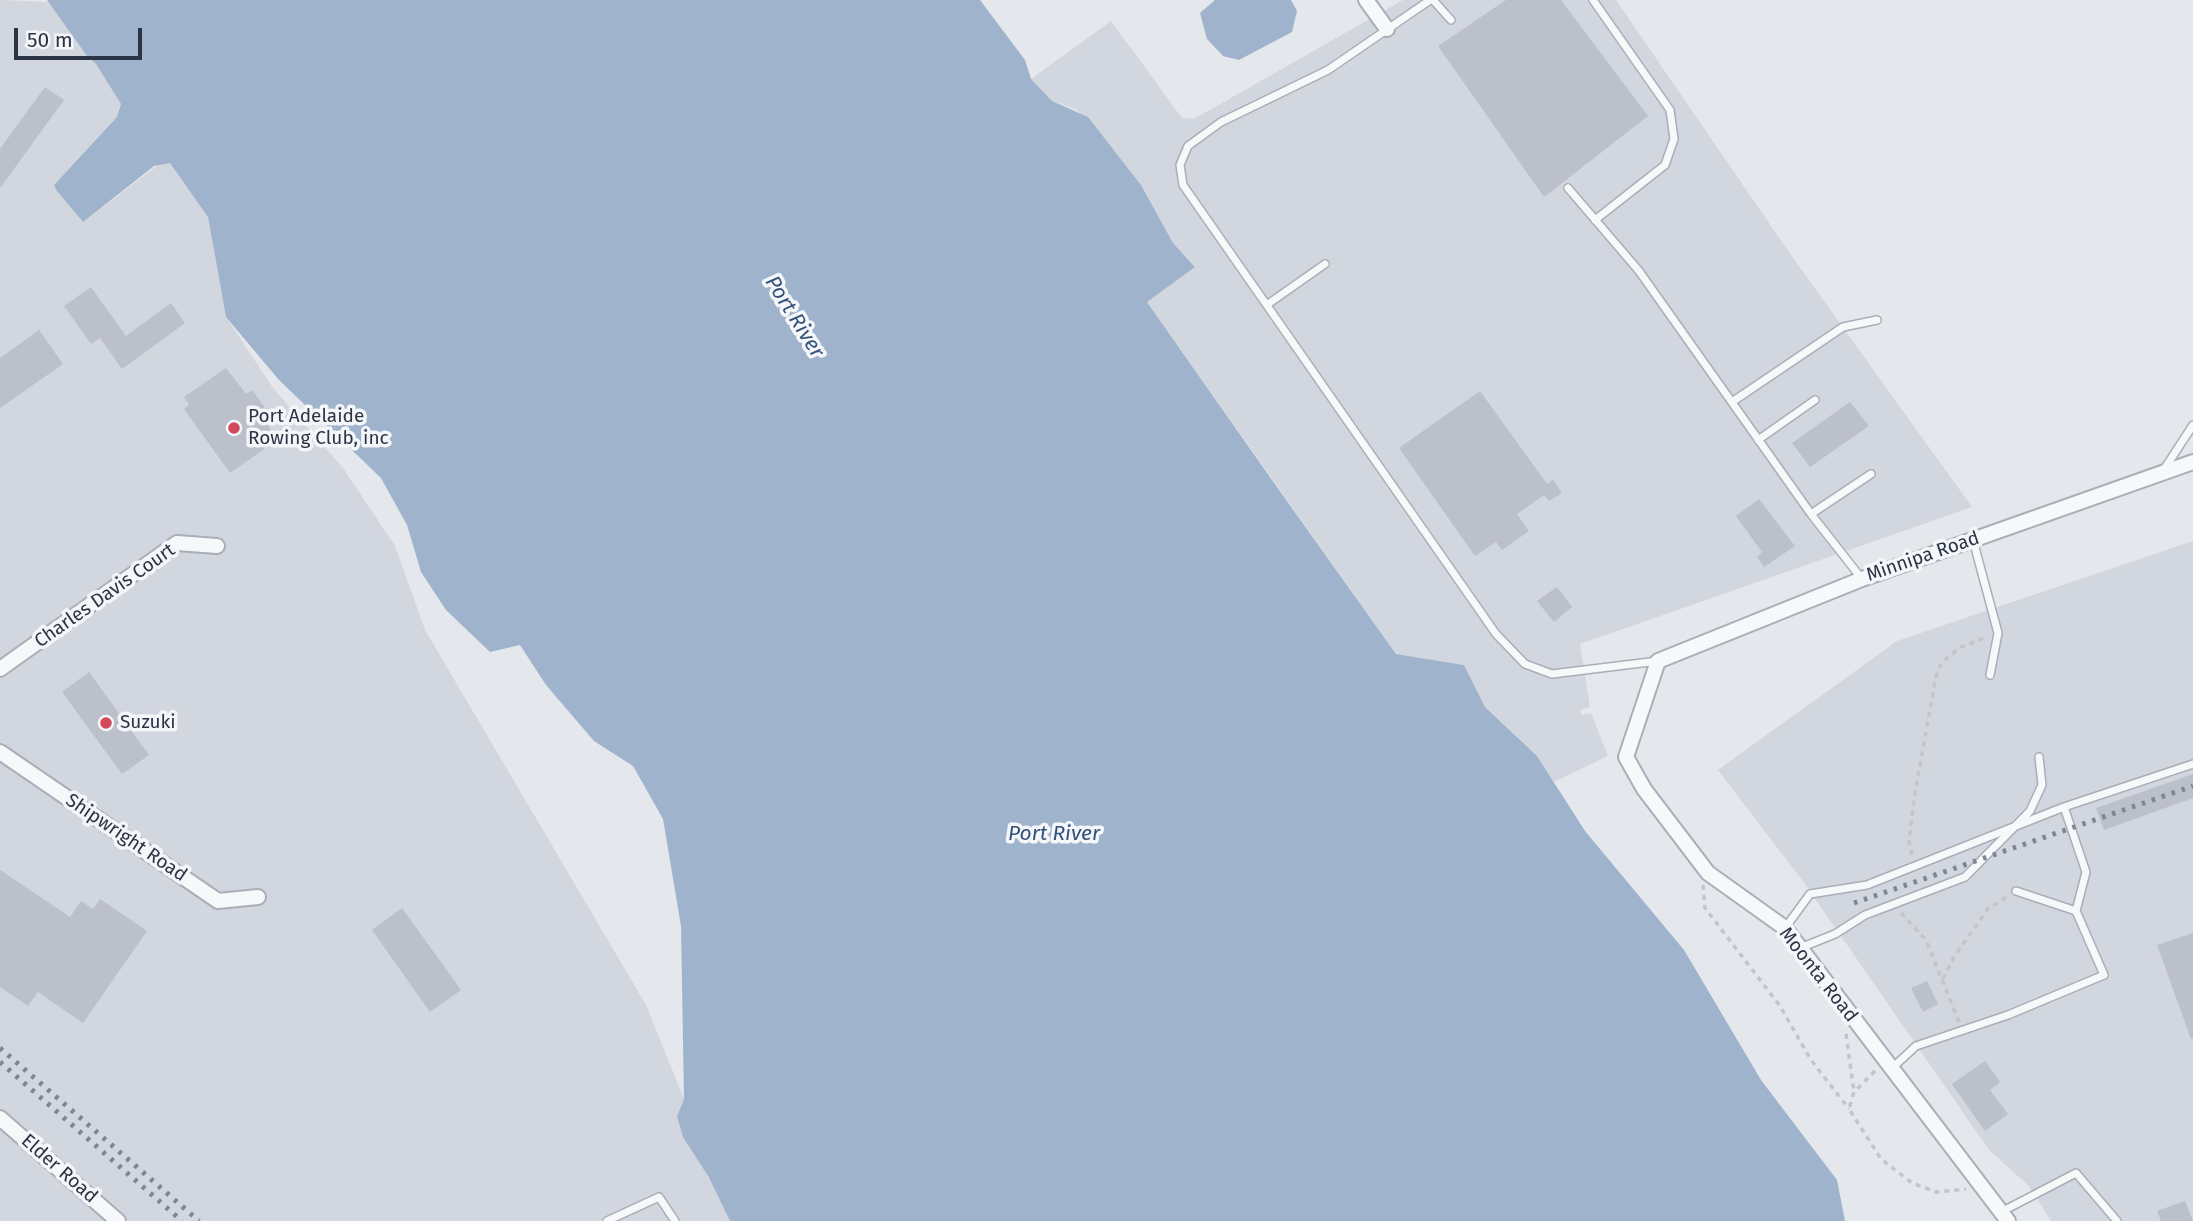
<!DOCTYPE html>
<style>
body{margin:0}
#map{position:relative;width:2193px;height:1221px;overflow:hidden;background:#e4e7ec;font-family:"Fira Sans",sans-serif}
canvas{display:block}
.scale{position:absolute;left:14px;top:28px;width:128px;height:32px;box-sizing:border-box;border:4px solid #2b3445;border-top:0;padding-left:9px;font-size:21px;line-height:24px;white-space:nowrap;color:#2b3445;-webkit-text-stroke:5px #f4f6f9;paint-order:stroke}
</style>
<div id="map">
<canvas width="2193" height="1221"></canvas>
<div class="scale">50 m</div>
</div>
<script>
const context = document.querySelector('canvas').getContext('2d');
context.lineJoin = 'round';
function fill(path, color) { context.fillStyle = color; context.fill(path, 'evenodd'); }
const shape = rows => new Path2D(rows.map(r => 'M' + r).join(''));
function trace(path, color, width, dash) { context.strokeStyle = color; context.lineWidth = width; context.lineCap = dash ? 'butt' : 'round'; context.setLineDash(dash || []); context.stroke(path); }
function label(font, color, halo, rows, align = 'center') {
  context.font = font + ' "Fira Sans",sans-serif'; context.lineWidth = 7; context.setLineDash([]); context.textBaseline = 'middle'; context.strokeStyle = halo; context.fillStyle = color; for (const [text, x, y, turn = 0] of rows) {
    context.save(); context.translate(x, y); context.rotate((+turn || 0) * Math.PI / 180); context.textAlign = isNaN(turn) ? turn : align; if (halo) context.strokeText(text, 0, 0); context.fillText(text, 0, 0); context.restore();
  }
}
const built = shape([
 [0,0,50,2,87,56,96,64,121,104,117,117,54,185,83,222,162,162,170,163,177,170,208,217,226,317,273,388,343,468,395,546,425,630,646,1005,684,1099,677,1116,730,1221,0,1221],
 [1403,0,1616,0,1793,258,1972,507,1580,644,1590,707,1580,710,1582,715,1591,713,1608,756,1554,782,1537,756,1485,707,1464,665,1396,654,1147,302,1195,266,1173,243,1141,185,1113,149,1077,110,1052,101,1031,79,1111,21,1182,118,1194,119],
 [2193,541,2193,1221,2051,1221,2029,1186,1989,1150,1805,884,1718,770,1897,641]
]);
const water = shape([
 [47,0,980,0,1025,60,1031,79,1052,101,1088,117,1141,185,1173,243,1195,267,1147,302,1272,480,1396,654,1464,665,1485,707,1537,756,1585,831,1684,950,1761,1080,1837,1180,1845,1221,730,1221,708,1176,683,1137,677,1116,684,1099,681,926,663,819,633,766,594,741,546,685,520,645,490,652,446,610,421,572,407,525,381,478,279,380,226,317,208,217,170,163,154,166,83,222,57,191,54,185,117,117,121,104,96,64,87,56],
 [1215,0,1291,0,1297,11,1292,32,1239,60,1223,56,1207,39,1200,13]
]);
const building = shape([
 [1506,0,1561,0,1648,116,1544,197,1438,46],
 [45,87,64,100,0,188,0,149],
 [91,287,126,336,171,303,185,323,122,369,100,338,91,344,64,306],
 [39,330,63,364,0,408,0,358],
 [226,368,246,394,252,390,268,412,262,416,277,440,230,473,184,409,189,405,184,397],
 [1480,391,1547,484,1553,480,1562,493,1549,501,1544,495,1517,514,1529,531,1502,550,1496,542,1475,556,1399,448],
 [1850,402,1869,426,1810,467,1792,443],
 [1759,499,1795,546,1764,567,1757,557,1762,552,1736,516],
 [1557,587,1572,607,1554,622,1537,601],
 [89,672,149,755,122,774,62,692],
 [2193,774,2193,798,2104,830,2096,808],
 [0,870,70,917,81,901,93,909,100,899,147,931,83,1023,38,992,28,1006,0,987],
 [402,908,461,990,430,1012,372,930],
 [2193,933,2193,1038,2191,1039,2157,945],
 [1927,981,1938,1004,1923,1012,1911,988],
 [1985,1061,2000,1082,1990,1090,2008,1114,1985,1131,1952,1084],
 [2185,1201,2193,1221,2161,1221,2157,1211]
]);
const path = shape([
 [1912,855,1909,842,1914,799,1936,676,1942,662,1961,647,1987,637],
 [1703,885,1705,908,1780,1006,1811,1060,1849,1109],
 [1901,913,1926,940,1959,1022],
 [1943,979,1954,957,1988,909,2008,896],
 [1846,1034,1854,1092],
 [1875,1071,1854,1092,1849,1109,1881,1159,1912,1183,1936,1192,1966,1189]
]);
const lane = shape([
 [1430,0,1328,70,1221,122,1188,146,1180,165,1183,185,1496,634,1525,664,1552,674,1658,661],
 [1433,0,1451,20],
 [1593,0,1670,110,1674,139,1665,165,1595,220],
 [1568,188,1639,271,1811,514,1862,579],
 [1268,304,1325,264],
 [1732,402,1843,327,1877,320],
 [1758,440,1815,400],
 [2163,471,2193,425],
 [1811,514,1871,474],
 [1973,540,1998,633,1990,675],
 [2016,891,2076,911],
 [1785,928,1810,894,1867,885,2064,807,2193,764],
 [1800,948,1835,934,1865,915,1965,877,2030,811,2042,785,2039,757],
 [1890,1070,1916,1046,2008,1015,2104,975,2076,911,2086,872,2064,807],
 [2001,1212,2076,1173,2117,1221],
 [607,1221,659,1197,675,1221]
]);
const street = shape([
 [1366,0,1387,29],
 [0,669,177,543,217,546],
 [0,752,218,901,258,897],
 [0,1118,118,1221],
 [2008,1221,1785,928,1708,873,1644,789,1626,757,1658,661,1862,579,2193,462]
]);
const rail = shape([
 [1854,903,2193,786],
 [0,1048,199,1221],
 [0,1062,182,1221]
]);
const markers = [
 [234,428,7,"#d1495b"],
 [106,723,7,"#d1495b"]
];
const poiNames = [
 ["Port Adelaide",248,417],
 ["Rowing Club, inc",248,439],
 ["Suzuki",120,723]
];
const streetNames = [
 ["Minnipa Road",1923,557,-19],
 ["Charles Davis Court",105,596,-35],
 ["Shipwright Road",126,838,34],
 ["Moonta Road",1818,975,52],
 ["Elder Road",59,1169,41]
];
const waterNames = [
 ["Port River",794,317,58],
 ["Port River",1054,834]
];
fill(built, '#d2d6de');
fill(water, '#9fb4cc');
fill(building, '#bbc0ca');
trace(lane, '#a9aeb7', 10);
trace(street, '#a9aeb7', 18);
trace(path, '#c2c5cb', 3.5, [5, 5]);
trace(lane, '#f7f8fa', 7);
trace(street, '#f7f8fa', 14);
trace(rail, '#7d8696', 5, [3.5, 7]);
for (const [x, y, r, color] of markers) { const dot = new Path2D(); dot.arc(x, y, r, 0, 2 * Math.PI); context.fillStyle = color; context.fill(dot); trace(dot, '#f4f6f9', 2.5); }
label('19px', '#2b3445', '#f4f6f9', poiNames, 'left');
label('19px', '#2b3445', '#f4f6f9', streetNames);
label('italic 21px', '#34527a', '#f4f6f9', waterNames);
</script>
